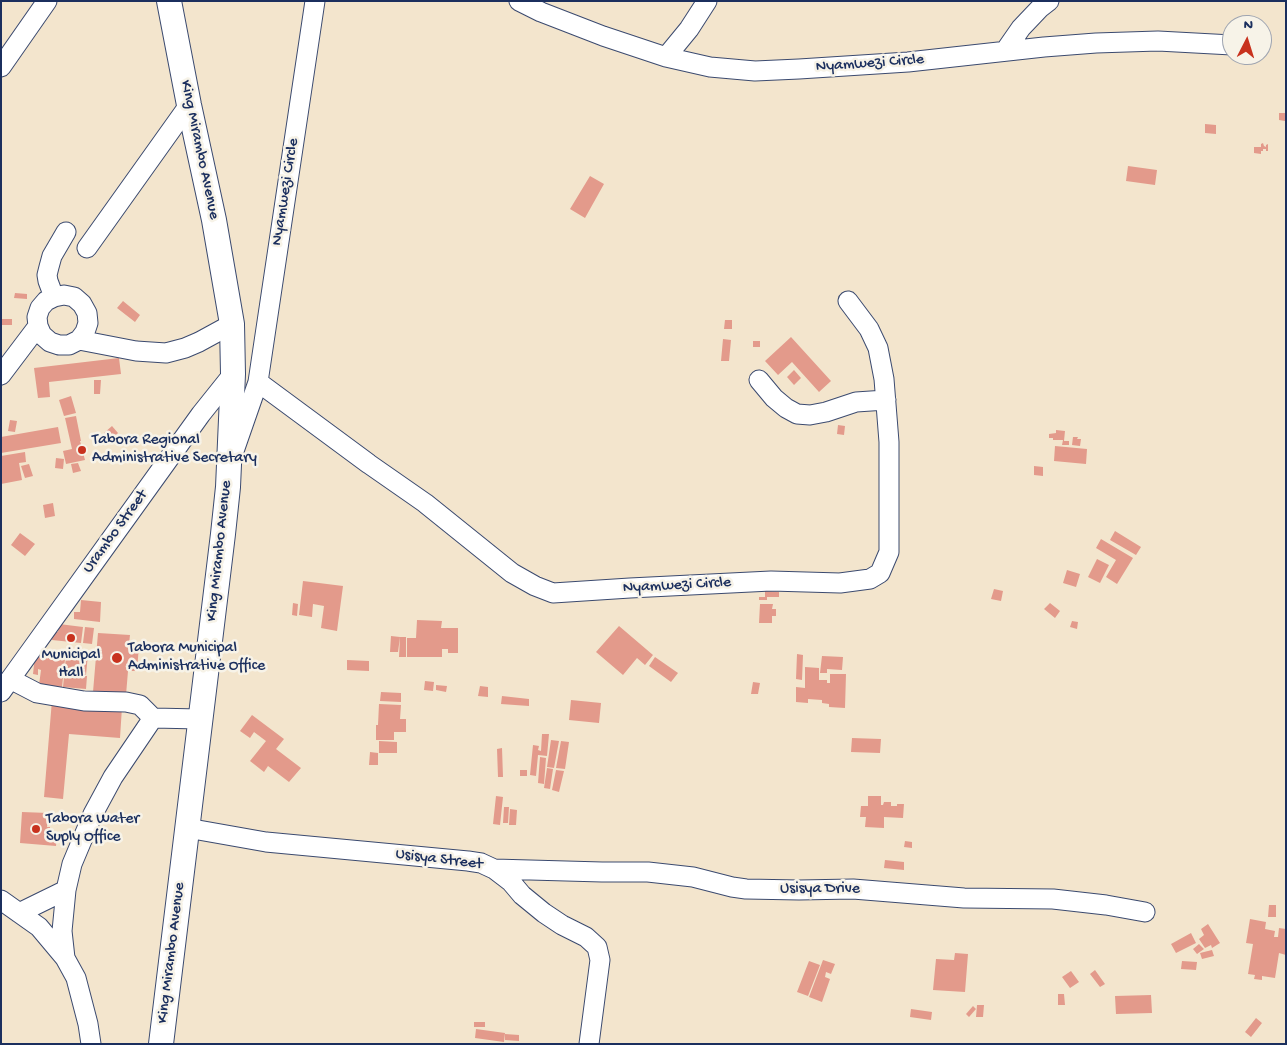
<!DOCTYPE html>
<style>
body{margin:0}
#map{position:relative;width:1287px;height:1045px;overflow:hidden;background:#f3e5cd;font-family:"Gochi Hand",sans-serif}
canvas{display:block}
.frame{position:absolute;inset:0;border:2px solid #1b2f5e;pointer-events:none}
.north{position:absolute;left:1222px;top:15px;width:50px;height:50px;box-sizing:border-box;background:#f7f3e8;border:1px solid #9fa5b1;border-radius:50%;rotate:5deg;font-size:14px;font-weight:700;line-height:20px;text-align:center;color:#1b2f5e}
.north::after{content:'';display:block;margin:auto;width:18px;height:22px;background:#c8321e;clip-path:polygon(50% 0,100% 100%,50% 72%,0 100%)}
</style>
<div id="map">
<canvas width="1287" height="1045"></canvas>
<div class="frame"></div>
<div class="north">N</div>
</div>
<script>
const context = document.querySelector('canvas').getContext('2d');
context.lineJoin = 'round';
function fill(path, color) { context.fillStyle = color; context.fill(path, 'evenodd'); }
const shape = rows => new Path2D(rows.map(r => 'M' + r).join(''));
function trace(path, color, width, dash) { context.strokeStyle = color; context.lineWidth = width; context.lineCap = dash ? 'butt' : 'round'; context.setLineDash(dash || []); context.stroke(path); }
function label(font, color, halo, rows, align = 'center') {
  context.font = font + ' "Gochi Hand",sans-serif'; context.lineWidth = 5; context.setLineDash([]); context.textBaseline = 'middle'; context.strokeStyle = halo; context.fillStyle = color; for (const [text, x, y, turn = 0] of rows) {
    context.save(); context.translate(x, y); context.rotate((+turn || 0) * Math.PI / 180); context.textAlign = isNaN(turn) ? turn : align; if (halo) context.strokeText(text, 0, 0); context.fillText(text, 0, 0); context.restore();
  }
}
const building = shape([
 [1279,113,1286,113,1285,121,1279,120],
 [1205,124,1216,125,1216,134,1205,133],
 [1263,143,1264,146,1266,147,1266,145,1268,144,1268,151,1266,151,1266,149,1263,149,1263,151,1261,151,1261,154,1254,153,1254,147,1261,147,1261,144],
 [1128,166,1157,170,1155,185,1126,181],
 [590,176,604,184,585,218,570,209],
 [15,293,27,294,27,299,14,298],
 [123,301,140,315,135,322,117,308],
 [1,319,12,319,12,325,1,325],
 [725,320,732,320,732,329,724,329],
 [791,337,831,381,819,392,792,362,778,375,765,361],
 [723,339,731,340,729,361,721,361],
 [753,341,760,341,760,347,753,347],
 [119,358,121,374,49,382,50,397,38,398,34,368],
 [794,370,801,378,794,385,787,377],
 [94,380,101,380,100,394,94,394],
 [71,396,76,413,64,416,59,400],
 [76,416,81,441,80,441,85,460,66,464,63,451,72,449,65,418],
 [10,420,17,421,15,432,8,431],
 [838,425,845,426,844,435,837,434],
 [112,426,118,433,111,440,104,433],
 [58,427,61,443,1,453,1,437],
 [1056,430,1065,431,1064,441,1069,441,1069,445,1062,445,1063,440,1053,440,1053,438,1049,438,1049,434,1056,433],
 [1073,437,1078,437,1077,439,1081,439,1080,446,1072,445],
 [1055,446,1087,449,1086,464,1054,461],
 [25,452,26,462,19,463,22,480,1,484,1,456],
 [56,458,64,459,63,469,55,468],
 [78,463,81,471,73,473,71,464],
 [29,464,33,476,25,478,21,466],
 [1034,466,1043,467,1043,476,1034,475],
 [53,503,55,516,45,518,43,505],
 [1115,531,1141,547,1136,555,1110,540],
 [20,533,35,544,25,556,11,545],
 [1101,539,1133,558,1117,584,1106,577,1116,560,1096,548],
 [1097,559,1109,565,1100,583,1088,577],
 [1067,570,1080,574,1076,587,1063,583],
 [303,581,343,586,337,631,321,628,324,606,313,604,312,617,299,615],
 [994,589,1003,591,1001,601,991,599],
 [765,591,779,592,779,597,767,597,767,600,759,600,759,597,765,597],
 [81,600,101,602,100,622,74,619,74,612,80,612],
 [293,603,298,604,297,616,292,615],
 [1050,603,1060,611,1055,618,1044,609],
 [760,604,773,604,772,609,776,609,776,616,772,616,772,623,759,623],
 [417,620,442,621,441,628,458,628,458,653,448,653,448,649,442,649,442,657,407,657,407,638,416,638],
 [1072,621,1078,622,1077,629,1070,627],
 [59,624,83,627,81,643,52,640,53,632,58,632],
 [619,626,653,655,645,665,637,658,623,675,596,652],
 [85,627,94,628,92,644,83,643],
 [98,633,130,635,129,644,139,645,137,671,128,671,126,695,93,692],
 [391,636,400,637,398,652,390,652],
 [400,637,406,637,406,657,399,657],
 [71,652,88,654,86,675,64,673,66,658,47,656,48,653,71,655],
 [797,654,803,655,802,680,796,679],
 [35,656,65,659,62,687,39,685,41,670,38,669,38,675,33,674],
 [822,656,843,657,842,670,827,669,827,673,820,673],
 [655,657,678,673,671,682,649,666],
 [347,660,369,661,369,671,347,670],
 [805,667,819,668,819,680,827,680,827,683,830,683,830,674,846,674,845,708,829,707,829,704,822,703,822,700,808,699,808,703,796,702,796,687,805,688],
 [73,675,87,676,86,689,63,687,64,677,73,678],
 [425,681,434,682,433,691,424,690],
 [753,682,760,683,758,694,751,694],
 [436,685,447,686,446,692,436,690],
 [480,686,488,687,488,697,478,696],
 [381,692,401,693,401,702,380,701],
 [502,696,529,699,529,706,501,704],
 [52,700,122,707,120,738,69,734,63,799,44,797],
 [571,700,601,703,599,723,569,720],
 [379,704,401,705,400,719,406,719,406,732,394,732,394,740,376,740,376,725,378,725],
 [252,715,284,739,276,749,301,768,289,782,268,766,264,772,250,761,266,741,254,732,250,738,240,731],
 [542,734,549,734,547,756,538,755,536,776,530,775,533,745,539,746,538,750,541,751],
 [852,738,881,739,880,753,851,752],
 [551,740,559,741,554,768,547,767],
 [379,741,397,742,397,753,379,753],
 [561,741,569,742,565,769,556,768],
 [502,748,503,777,498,777,497,749],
 [370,752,378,753,378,765,369,765],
 [540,757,546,758,544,784,538,783],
 [547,768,553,769,550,789,544,788],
 [520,770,527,770,527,776,520,776],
 [556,770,564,771,559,792,552,790],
 [496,796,503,797,500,825,493,824],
 [868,796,881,796,881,805,883,805,884,802,891,802,891,806,897,806,897,804,904,804,903,818,884,817,884,828,865,827,866,817,860,817,861,806,868,806],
 [504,807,509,807,508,823,503,823],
 [510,809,517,810,516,825,509,825],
 [22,812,48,813,47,827,50,827,50,832,57,832,56,846,20,843],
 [905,841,912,842,912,848,904,847],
 [885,860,904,862,904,870,884,868],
 [1269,905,1276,905,1276,917,1268,917],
 [1250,919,1266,922,1265,929,1275,931,1274,937,1278,937,1279,928,1286,929,1286,955,1279,953,1275,978,1262,976,1262,980,1254,979,1255,975,1248,974,1253,944,1246,943],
 [1208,924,1220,943,1212,948,1211,945,1205,948,1199,939,1204,935,1201,929],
 [1191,933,1196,943,1176,953,1171,944],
 [1199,944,1204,949,1197,954,1193,949],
 [1212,950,1214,956,1202,959,1200,953],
 [955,953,968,954,965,992,933,990,936,959,954,960],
 [823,960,835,964,831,974,826,972,825,977,830,979,822,1002,809,997],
 [809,961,820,965,808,996,797,992],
 [1182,961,1197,962,1196,970,1181,969],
 [1095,970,1105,984,1100,987,1090,974],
 [1071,971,1079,982,1070,988,1062,977],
 [1058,994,1064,994,1065,1005,1058,1005],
 [1151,995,1152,1013,1116,1014,1115,996],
 [977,1005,984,1005,983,1017,976,1017],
 [973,1006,976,1009,969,1017,966,1014],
 [911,1009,932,1012,931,1020,910,1017],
 [1256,1018,1262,1023,1251,1037,1245,1032],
 [474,1022,485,1022,485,1027,474,1027],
 [476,1029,505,1033,504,1042,475,1038],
 [505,1034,519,1035,519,1041,505,1040]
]);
const minor = shape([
 [519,1,541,12,603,36,666,57,710,67,755,71,799,69,908,62,1044,47,1096,43,1158,41,1232,45],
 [1005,51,1021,28,1040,8,1049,1],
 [666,57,689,29,707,1],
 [1,67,47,1],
 [87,248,189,105],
 [54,297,48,281,47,275,49,267,52,256,66,232],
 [79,340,85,332,88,323,87,313,82,304,74,297,64,295,54,297,46,301,40,308,37,317,38,326,42,335,50,342,59,345,69,345,79,340,136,351,166,353,185,348,199,342,232,324],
 [1,375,38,326],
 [759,380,774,398,786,408,797,414,810,415,826,412,856,402,886,400],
 [258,382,369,464,425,503,512,573,535,586,553,593,630,588,771,581,840,583,870,579,880,573,889,552,889,442,884,379,878,348,869,329,848,301],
 [234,451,258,382,315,1],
 [10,679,37,693,84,701,126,702,140,705,153,718,200,719],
 [1,692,201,414,233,374],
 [187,828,266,842,468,861,481,863,494,869,511,882,522,895,544,913,562,925,586,937,597,947,600,960,589,1044],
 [494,869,602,872,648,872,693,877,732,887,746,889,799,890,853,889,964,898,1053,899,1106,905,1145,912],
 [1,900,39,927,65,958,76,978,88,1024,91,1044],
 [19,913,66,890],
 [65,958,62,931,66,890,72,864,93,814,113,777,153,718]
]);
const major = shape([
 [161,1044,223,534,228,487,233,374,232,324,214,220,189,105,169,1]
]);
const markers = [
 [82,450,5,"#c8321e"],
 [71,638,5,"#c8321e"],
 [117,658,6,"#c8321e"],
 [36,829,5,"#c8321e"]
];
const streetNames = [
 ["Nyamwezi Circle",870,64,-4],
 ["King Mirambo Avenue",199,150,78],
 ["Nyamwezi Circle",286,192,-81],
 ["Urambo Street",116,532,-54],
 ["King Mirambo Avenue",220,551,-84],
 ["Nyamwezi Circle",677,586,-3],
 ["Usisya Street",439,860,7],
 ["Usisya Drive",820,890],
 ["King Mirambo Avenue",172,953,-83]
];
const poiNames = [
 ["Tabora Regional",92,441],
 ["Administrative Secretary",92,459],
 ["Tabora Municipal",128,649],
 ["Administrative Office",128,667],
 ["Municipal",71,656,"center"],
 ["Hall",71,674,"center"],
 ["Tabora Water",46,820],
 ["Suply Office",46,838]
];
fill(building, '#e39a8b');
trace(minor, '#3b4a6f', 21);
trace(major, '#3b4a6f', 26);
trace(minor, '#fff', 19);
trace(major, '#fff', 24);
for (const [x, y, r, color] of markers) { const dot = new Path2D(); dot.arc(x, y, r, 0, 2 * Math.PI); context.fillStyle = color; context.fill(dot); trace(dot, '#f7f3e8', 2); }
label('16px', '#1b2f5e', '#f7f3e8', streetNames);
label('16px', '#1b2f5e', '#f7f3e8', poiNames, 'left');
</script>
